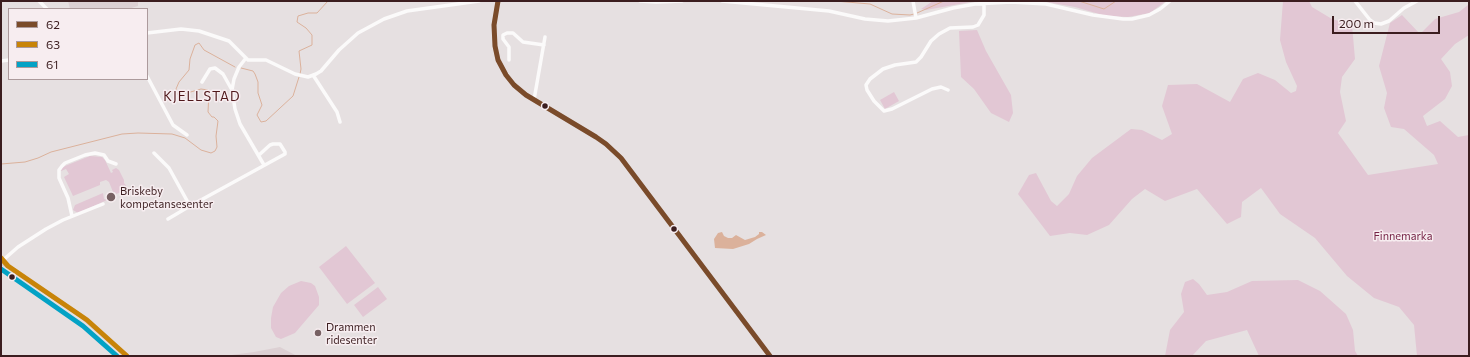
<!DOCTYPE html>
<style>
body{margin:0}
#map{position:relative;width:1470px;height:357px;overflow:hidden;background:#e6e0e1;font-family:Commissioner,sans-serif}
canvas{display:block}
.frame{position:absolute;inset:0;border:2px solid #3b1d1f;pointer-events:none}
.legend{position:absolute;left:8px;top:8px;width:140px;height:72px;box-sizing:border-box;background:#f7edf0;border:1px solid #ac9a9c;margin:0;padding:5px 7px;list-style:none;font-size:12px;color:#3b1d1f}
.legend li{display:flex;align-items:center;gap:8px;height:20px}
.legend b{width:20px;border:1px solid #ac9a9c}
.scale{position:absolute;left:1332px;top:16px;width:108px;height:18px;box-sizing:border-box;border:2px solid #3b1d1f;border-top:0;padding-left:5px;font-size:12px;line-height:14px;white-space:nowrap;color:#3b1d1f;-webkit-text-stroke:3px #f7edf0;paint-order:stroke}
</style>
<div id="map">
<canvas width="1470" height="357"></canvas>
<div class="frame"></div>
<ul class="legend">
<li><b style="height:5px;background:#7a4b2a"></b>62</li>
<li><b style="height:5px;background:#c88408"></b>63</li>
<li><b style="height:5px;background:#03a2c5"></b>61</li>
</ul>
<div class="scale">200 m</div>
</div>
<script>
const context = document.querySelector('canvas').getContext('2d');
context.lineJoin = 'round';
function fill(path, color) { context.fillStyle = color; context.fill(path, 'evenodd'); }
const shape = rows => new Path2D(rows.map(r => 'M' + r).join(''));
function trace(path, color, width, dash) { context.strokeStyle = color; context.lineWidth = width; context.lineCap = dash ? 'butt' : 'round'; context.setLineDash(dash || []); context.stroke(path); }
function label(font, color, halo, rows, align = 'center') {
  context.font = font + ' Commissioner,sans-serif'; context.lineWidth = 3; context.setLineDash([]); context.textBaseline = 'middle'; context.strokeStyle = halo; context.fillStyle = color; for (const [text, x, y, turn = 0] of rows) {
    context.save(); context.translate(x, y); context.rotate((+turn || 0) * Math.PI / 180); context.textAlign = isNaN(turn) ? turn : align; if (halo) context.strokeText(text, 0, 0); context.fillText(text, 0, 0); context.restore();
  }
}
const built = shape([
 [68,1,138,1,138,6,128,9,70,9],
 [280,347,297,356,224,356,254,352]
]);
const green = shape([
 [933,1,976,1,926,10,921,9],
 [1041,1,1166,1,1150,13,1128,17,1106,16,1075,7],
 [1283,1,1309,1,1312,7,1332,19,1352,25,1355,59,1342,77,1340,92,1346,121,1338,133,1368,175,1438,164,1434,155,1404,129,1391,127,1384,108,1387,93,1379,66,1390,23,1402,15,1420,34,1435,19,1459,12,1468,5,1469,1,1469,35,1455,44,1441,59,1450,72,1452,86,1445,99,1423,116,1427,126,1440,121,1458,137,1469,135,1469,356,1417,356,1414,325,1399,307,1374,298,1347,276,1315,238,1280,214,1261,188,1242,202,1241,217,1227,224,1197,189,1165,201,1145,189,1132,199,1109,225,1087,235,1070,233,1050,236,1018,194,1029,175,1036,173,1051,201,1057,206,1069,194,1077,176,1092,158,1131,129,1142,130,1162,140,1172,134,1162,106,1168,85,1197,84,1230,102,1243,79,1258,73,1275,80,1291,93,1296,91,1297,86,1286,62,1280,40],
 [977,30,986,51,1011,95,1013,113,1009,122,991,113,974,89,961,77,959,31],
 [894,92,899,101,885,109,880,100],
 [90,156,102,157,105,160,111,173,113,172,112,170,116,168,119,170,124,180,124,183,129,189,116,194,115,192,113,192,109,182,106,180,100,182,100,185,73,196,64,177,69,174,66,169,61,171,62,168,65,166],
 [103,193,104,199,107,200,78,213,73,210,75,205],
 [346,246,375,283,347,304,319,267],
 [1193,279,1199,284,1207,295,1227,292,1252,281,1298,280,1320,291,1346,314,1353,330,1355,351,1358,356,1259,356,1247,330,1206,341,1192,356,1165,356,1170,330,1184,312,1181,294,1185,282],
 [301,281,311,283,315,286,319,297,319,305,295,333,281,339,276,337,271,328,271,318,273,307,281,293,289,286],
 [378,287,387,299,363,317,354,305]
]);
const water = shape([
 [722,232,724,236,728,238,732,238,736,235,745,240,755,237,759,234,759,232,762,232,766,235,757,239,749,244,733,249,715,248,714,239,718,233]
]);
const stream = shape([
 [835,1,870,4,892,14,910,15,914,14],
 [1079,1,1104,9,1116,1],
 [917,13,944,1],
 [241,68,253,71,255,74,258,82,258,93,262,105,257,115,261,122,266,121,293,96,299,77],
 [300,74,301,69,299,51,312,45,312,35,306,28,297,22,298,16,308,13,317,13,328,1],
 [1,164,25,162,38,158,51,152,122,134,138,133,172,134,185,138,201,150,211,153,215,151,217,147,216,136,218,121,214,117,212,117,208,112,209,92,208,90,201,89,180,95,177,94,176,89,179,82,189,70,190,59,195,45,199,43,204,50,235,67]
]);
const minor = shape([
 [39,1,47,9],
 [640,1,656,2,682,1],
 [722,1,829,11,865,19,888,21,916,18,953,8,975,4,1011,2,1046,4,1093,15,1123,19,1132,19,1149,15,1160,9,1170,1],
 [913,1,916,18],
 [1355,1,1370,20,1374,23,1381,24,1389,21,1404,8,1417,1],
 [147,33,181,29,199,31,229,41,248,60,266,60,295,74,308,77,316,74,321,71,339,50,358,33,384,19,407,11,479,1],
 [246,58,239,67,234,79,232,90,235,109,240,124,264,165],
 [509,60,509,47,503,39,503,35,507,33,513,33,523,42,544,45],
 [1,61,9,60],
 [313,75,337,112,340,122],
 [147,76,173,125,187,135],
 [202,82,210,69,215,68,223,74,232,90],
 [948,90,941,87,932,89,892,109,884,111,874,101,867,90,866,85,870,79,883,69,895,65,916,62,921,57,931,41,939,34,950,28,973,27,978,25,984,15,984,3],
 [534,100,545,37],
 [154,153,169,168,190,206,285,154,285,152,280,144,273,144,270,145,259,155],
 [72,216,68,198,59,178,59,170,62,166,65,163,85,155,95,153,104,155,108,161,116,164],
 [168,219,190,206],
 [1,262,18,247,46,229,63,220,103,204]
]);
const major = shape([
 [498,1,494,25,495,46,498,60,506,75,514,85,526,95,596,137,606,144,621,158,770,356],
 [1,262,80,315,127,356]
]);
const bus1 = shape([
 [498,1,494,25,495,46,498,60,506,75,514,85,526,95,596,137,606,144,621,158,770,356]
]);
const bus2 = shape([
 [1,258,8,266,87,320,127,356]
]);
const bus3 = shape([
 [1,269,83,326,117,356]
]);
const markers = [
 [545,106,3.5,"#3b1d1f"],
 [111,197,5,"#776163"],
 [674,229,3.5,"#3b1d1f"],
 [12,277,3.5,"#3b1d1f"],
 [318,333,4,"#776163"]
];
const poiNames = [
 ["Briskeby",120,191],
 ["kompetansesenter",120,204],
 ["Drammen",326,327],
 ["ridesenter",326,340]
];
const parkNames = [
 ["Finnemarka",1403,236]
];
const quarterNames = [
 ["KJELLSTAD",202,97]
];
fill(built, '#dcd0d3');
fill(green, '#e2c7d4');
fill(water, '#dbb19b');
trace(stream, '#dbb19b', 1);
trace(minor, '#fbfafa', 3.5);
trace(major, '#d5cbcc', 4.5);
trace(bus1, '#7a4b2a', 5);
trace(bus2, '#c88408', 5);
trace(bus3, '#03a2c5', 5);
for (const [x, y, r, color] of markers) { const dot = new Path2D(); dot.arc(x, y, r, 0, 2 * Math.PI); context.fillStyle = color; context.fill(dot); trace(dot, '#f7edf0', 1.5); }
label('11px', '#3b1d1f', '#f7edf0', poiNames, 'left');
label('11px', '#762346', '#f7edf0', parkNames);
context.letterSpacing = '1px';
label('13px', '#4f171a', '#f7edf0', quarterNames);
context.letterSpacing = '0px';
</script>
